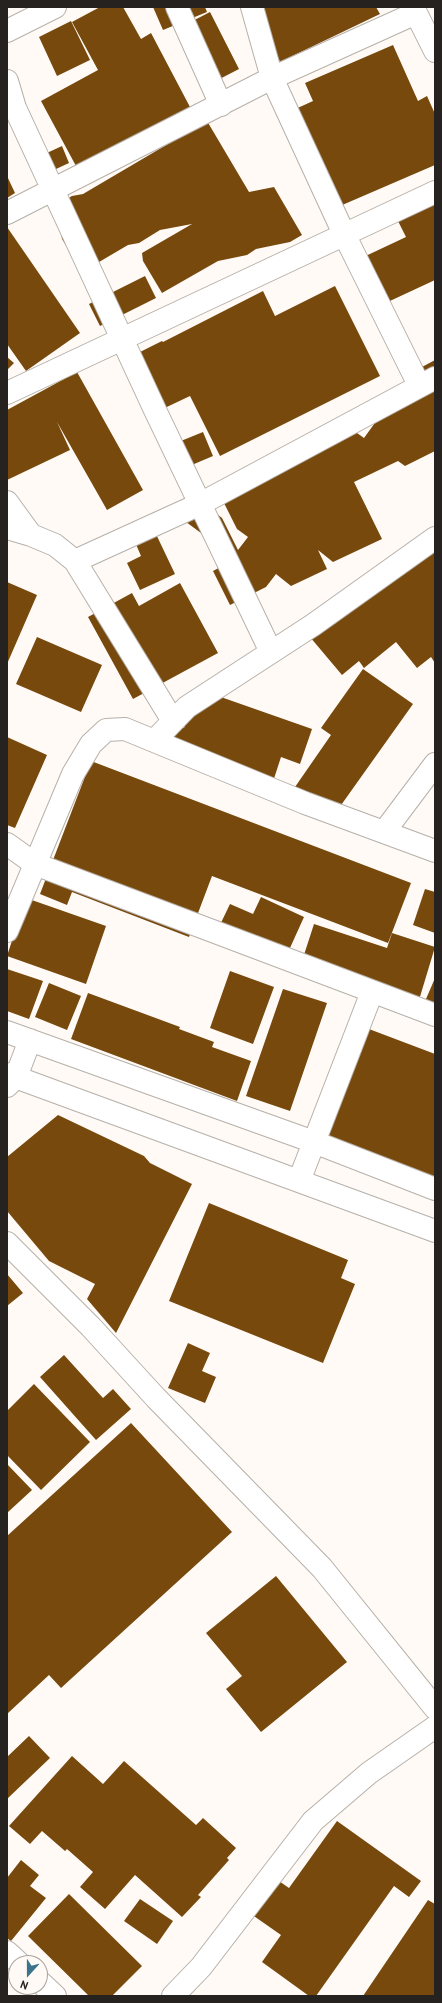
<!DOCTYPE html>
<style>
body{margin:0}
#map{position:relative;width:442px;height:2003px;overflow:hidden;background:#fffaf5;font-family:"PT Sans",sans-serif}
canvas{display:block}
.frame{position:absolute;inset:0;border:8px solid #252220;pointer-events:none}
.north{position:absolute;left:8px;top:1955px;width:40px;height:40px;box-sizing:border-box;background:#fffaf5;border:1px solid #a8a4a0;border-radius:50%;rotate:201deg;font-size:11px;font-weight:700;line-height:16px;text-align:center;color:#252220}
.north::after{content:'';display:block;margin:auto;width:14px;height:18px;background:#3b738d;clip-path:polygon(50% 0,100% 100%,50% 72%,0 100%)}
</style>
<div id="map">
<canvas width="442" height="2003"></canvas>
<div class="frame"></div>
<div class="north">N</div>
</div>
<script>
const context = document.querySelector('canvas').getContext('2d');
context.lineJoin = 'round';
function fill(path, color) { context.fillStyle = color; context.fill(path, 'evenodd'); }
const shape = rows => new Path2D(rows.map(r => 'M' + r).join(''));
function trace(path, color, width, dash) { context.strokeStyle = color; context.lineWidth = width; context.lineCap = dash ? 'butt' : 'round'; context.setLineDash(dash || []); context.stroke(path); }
const building = shape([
 [100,7,123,7,141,39,151,33,190,107,76,166,41,101,98,70,72,22],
 [153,7,205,7,207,12,163,30],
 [254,7,376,7,380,14,280,62],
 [210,12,239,69,208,85,179,28],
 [71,21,90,60,57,76,39,37],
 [393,45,418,101,427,96,435,114,435,165,326,212,280,116,313,101,305,83],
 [207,121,249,192,274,187,302,235,290,242,256,249,247,255,218,261,162,293,143,261,142,253,192,224,160,230,139,243,128,245,82,272,62,239,60,226,50,209,72,196,83,194],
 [62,146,69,163,43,175,36,158],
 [7,176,15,193,7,198],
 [435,197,435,280,377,307,355,261,406,237,395,215],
 [7,227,80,333,26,371,7,344],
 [145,276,156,298,100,326,89,304],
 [335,286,380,376,220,456,190,396,152,414,124,360,162,341,163,342,263,291,275,316],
 [7,357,14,363,7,370],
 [435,360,435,451,405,466,398,461,354,482,382,539,333,562,318,550,327,569,291,586,276,574,266,587,230,605,213,571,228,563,220,547,182,519,207,506,222,518,238,550,248,537,237,529,219,493,350,428,364,438,377,420,407,405,402,394,422,367],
 [77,372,143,490,107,510,57,422,70,450,7,480,7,410],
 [203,432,213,456,180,470,171,445],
 [155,532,175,574,140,590,127,563,141,556,135,542],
 [435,541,435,663,431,657,417,668,396,642,364,668,359,661,342,675,310,637],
 [7,582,37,595,7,664],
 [180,583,218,653,133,699,88,617,132,593,139,606],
 [37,637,102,665,81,712,16,684],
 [363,669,413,704,334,815,295,787,331,735,321,728],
 [198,689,312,729,300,764,281,757,269,794,159,746,168,722,184,728],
 [7,737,47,755,15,828,7,825],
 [91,761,411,883,388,943,212,876,189,937,72,892,67,905,40,894],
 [425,889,435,892,435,933,413,925],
 [261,897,304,917,285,959,218,929,230,904,253,914],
 [26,898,106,926,86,984,7,956],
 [314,924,387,948,392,933,435,947,419,1000,302,961],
 [7,969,43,981,29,1019,7,1011],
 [230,971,274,987,253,1044,210,1028],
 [435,978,435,1011,423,1006],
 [49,983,81,996,67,1030,35,1017],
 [283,989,327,1003,290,1111,246,1096],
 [88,993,180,1027,179,1029,214,1042,212,1047,251,1061,237,1101,71,1039],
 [361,1026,435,1054,435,1180,320,1137],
 [58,1115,144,1156,150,1163,192,1184,116,1333,87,1299,95,1284,49,1261,7,1211,7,1157],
 [209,1203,348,1260,341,1278,355,1284,323,1363,169,1301],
 [7,1274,23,1293,7,1306],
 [188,1343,210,1353,202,1371,216,1377,205,1403,168,1388],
 [64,1355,103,1398,113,1389,131,1409,96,1440,40,1377],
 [34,1384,90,1442,41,1490,7,1455,7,1411],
 [131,1423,232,1532,61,1688,49,1675,7,1714,7,1536],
 [7,1464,32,1490,7,1513],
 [276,1576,347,1662,261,1732,226,1689,242,1676,206,1633],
 [29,1736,50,1758,7,1799,7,1757],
 [72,1756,103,1784,124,1761,196,1825,203,1818,236,1848,227,1858,229,1860,198,1895,201,1897,182,1917,135,1875,105,1909,80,1887,93,1872,67,1849,65,1851,42,1831,30,1844,9,1826],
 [337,1821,421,1881,409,1897,394,1886,316,1996,309,1996,262,1962,281,1935,251,1914,276,1879,289,1888],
 [21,1860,39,1875,30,1886,46,1898,11,1941,7,1938,7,1878],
 [69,1894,142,1966,112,1996,89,1996,28,1936],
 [140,1899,173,1921,157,1944,124,1921],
 [428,1900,435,1904,435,1996,363,1996]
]);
const minor = shape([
 [177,7,221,105],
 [252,7,272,78,344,234,419,385],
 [413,7,435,51],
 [7,31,55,7],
 [7,81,15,108,53,190,155,410,271,652],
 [7,213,272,78,416,13],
 [7,393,435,192],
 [7,502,31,535],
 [7,528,31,535,55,545,75,561,173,721],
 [75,561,200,504,435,378],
 [154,741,187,707,313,625,435,538],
 [384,832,435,764],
 [7,844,35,864,435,1015],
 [7,931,73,774,91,744,106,730,125,729,305,803,435,851],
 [7,1032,314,1142,435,1189],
 [7,1074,435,1231],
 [7,1086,16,1077,30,1040],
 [299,1181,372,992],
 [7,1243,91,1327,156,1398,322,1568,435,1708],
 [7,1952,19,1963],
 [40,1982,55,1996],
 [173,1996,201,1967,313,1821,369,1773,435,1727]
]);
fill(building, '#77490d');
trace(minor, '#b6b0aa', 24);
trace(minor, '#fff', 22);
</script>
